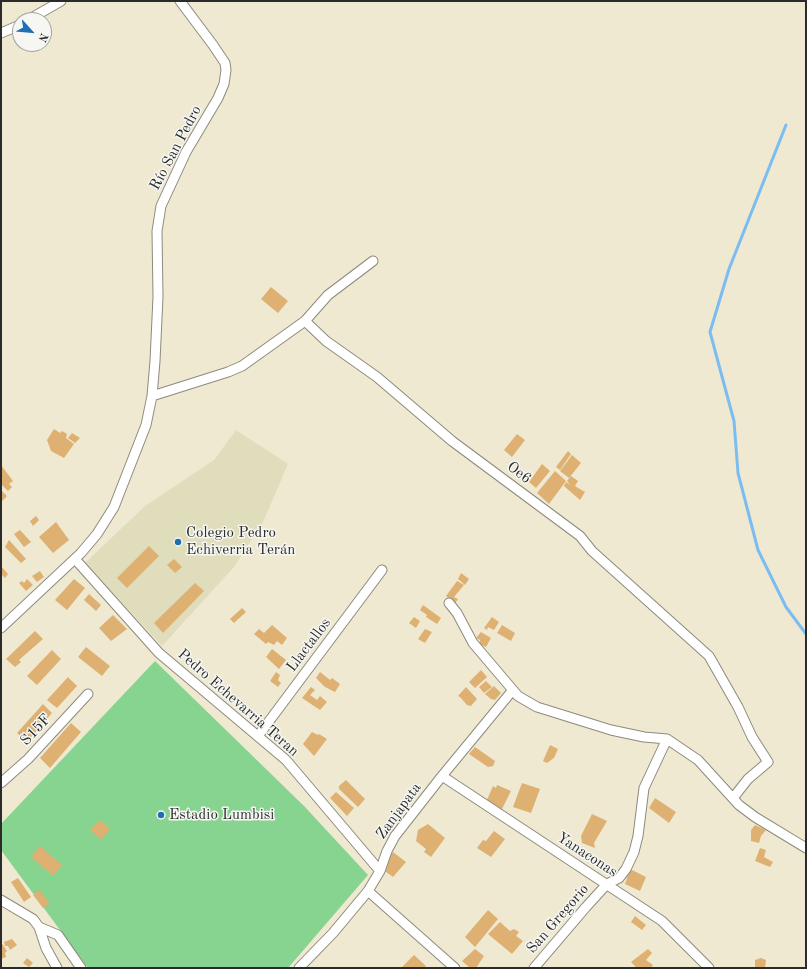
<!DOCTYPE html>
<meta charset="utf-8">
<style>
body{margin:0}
#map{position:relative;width:807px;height:969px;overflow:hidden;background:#efe9d2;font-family:"Old Standard TT",serif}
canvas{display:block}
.frame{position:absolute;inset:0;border:2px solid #2b2b2b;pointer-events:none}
.north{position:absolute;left:12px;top:12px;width:40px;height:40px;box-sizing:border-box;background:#f6f6f2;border:1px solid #a5a5a2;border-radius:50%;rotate:117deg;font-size:11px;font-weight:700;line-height:16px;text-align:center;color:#2b2b2b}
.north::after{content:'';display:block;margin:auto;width:14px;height:18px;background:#1f6fb2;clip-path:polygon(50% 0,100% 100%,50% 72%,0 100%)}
</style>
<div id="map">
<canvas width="807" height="969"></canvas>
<div class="frame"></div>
<div class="north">N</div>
</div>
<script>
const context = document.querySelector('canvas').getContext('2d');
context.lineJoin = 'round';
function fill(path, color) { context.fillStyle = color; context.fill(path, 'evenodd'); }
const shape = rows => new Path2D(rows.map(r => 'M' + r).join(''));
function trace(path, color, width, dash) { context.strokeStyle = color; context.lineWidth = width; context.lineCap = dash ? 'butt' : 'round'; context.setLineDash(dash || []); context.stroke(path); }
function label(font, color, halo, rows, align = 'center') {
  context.font = font + ' "Old Standard TT",serif'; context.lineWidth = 3; context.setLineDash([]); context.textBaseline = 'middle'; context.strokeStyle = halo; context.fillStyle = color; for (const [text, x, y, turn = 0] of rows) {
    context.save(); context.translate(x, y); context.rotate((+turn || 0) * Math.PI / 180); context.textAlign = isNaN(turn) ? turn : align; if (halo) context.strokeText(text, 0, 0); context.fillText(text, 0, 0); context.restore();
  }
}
const built = shape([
 [236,430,288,464,263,522,234,567,162,646,85,563,145,506,214,460]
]);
const green = shape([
 [155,661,304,806,368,875,288,968,88,968,1,850,1,824]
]);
const stream = shape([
 [786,125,729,269,710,332,734,421,738,473,758,550,786,607,806,634]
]);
const building = shape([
 [271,287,288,301,278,313,261,299],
 [54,429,60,433,62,431,67,434,66,438,74,444,64,458,51,451,47,440],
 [72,433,80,438,75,443,68,438],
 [517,434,525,440,512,457,504,450],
 [568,451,571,454,560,470,556,467],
 [572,455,581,463,569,478,560,471],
 [542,464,550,471,536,488,529,482],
 [1,465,13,481,9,484,12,487,8,491,1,484],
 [555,471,566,481,549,504,537,493],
 [571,476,578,481,575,486,585,492,580,500,564,486,566,482,570,485,567,481],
 [1,490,7,496,1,502],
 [36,516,39,520,33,526,30,521],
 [56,522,69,540,53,553,39,537],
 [20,530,31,542,24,547,14,534],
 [9,540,26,559,21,563,5,547],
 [149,546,159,556,127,588,117,578],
 [174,559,182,567,175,573,167,565],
 [1,566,8,574,5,578,1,574],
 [40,571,44,577,37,582,32,576],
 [461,573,469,579,465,585,458,579],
 [27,579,33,585,26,591,19,583,22,581,24,583],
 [74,579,85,588,67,610,55,600],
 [457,581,464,585,454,597,458,599,455,604,446,596],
 [195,583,204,591,163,633,154,623],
 [89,594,101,605,96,611,84,600],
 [423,605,441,618,437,624,426,617,427,615,420,610],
 [242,608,246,612,234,623,230,619],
 [113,615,127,629,111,641,99,628],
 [414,617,420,621,416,628,409,623],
 [492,617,499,622,494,630,488,627,487,630,484,628],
 [272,625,287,638,282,645,277,641,274,645,268,642,266,644,254,634,259,629,264,633],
 [502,625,515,633,511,641,497,633],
 [425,629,432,632,425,643,418,639],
 [35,631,43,639,19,660,21,662,15,667,6,659],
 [481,632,491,638,486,647,479,644,480,640,476,638],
 [86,647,110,666,102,676,78,657],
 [272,649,286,660,279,669,266,657],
 [52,650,61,659,37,685,27,676],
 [481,670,487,677,475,688,469,682],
 [276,672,280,675,278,680,281,683,278,687,270,681],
 [320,672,330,680,332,678,340,684,335,692,325,687,316,678],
 [68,677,77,686,57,708,47,700],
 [486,681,492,687,484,693,479,687],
 [494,686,501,693,495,700,491,699,485,694],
 [311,687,315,690,310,695,317,700,320,696,327,702,320,710,302,698],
 [466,687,477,699,471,706,467,705,460,697,458,696],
 [43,704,52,713,27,742,17,733],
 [71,723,81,732,50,768,40,758],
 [312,732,318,735,319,734,327,739,314,756,303,744],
 [550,745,558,749,554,758,547,763,543,761],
 [475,747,495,761,493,766,488,767,469,754],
 [346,780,365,799,358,807,339,789,339,786],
 [522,783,540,789,531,813,513,807],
 [497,785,511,791,501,811,486,802,493,786,496,788],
 [336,792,354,808,347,816,330,798],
 [655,798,676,812,669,823,649,808],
 [592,814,607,821,594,843,595,848,582,843,581,836],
 [100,820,110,829,101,840,90,830],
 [428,824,445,838,431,857,424,852,426,849,416,841,418,830],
 [755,825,766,830,761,836,759,843,751,841,751,830],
 [494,831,505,839,491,857,477,848,483,840,486,841],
 [40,846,62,865,53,876,31,857],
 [760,848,766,850,764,857,773,862,770,867,755,861],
 [393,852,406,862,393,877,382,869],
 [630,869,646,877,640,891,625,884],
 [18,878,31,897,24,902,11,882],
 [39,890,50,903,43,908,33,895],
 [488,910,498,919,475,947,465,937],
 [635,916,646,925,642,930,631,922],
 [500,922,510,931,514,929,519,932,516,936,523,941,512,954,488,934],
 [12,939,17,945,10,950,8,946,5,946,4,942],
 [1,942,7,951,5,953,6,957,1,959],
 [475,949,484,956,476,968,470,968,462,961],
 [648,949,652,953,646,960,653,965,651,968,637,968,631,962],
 [414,955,426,966,424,968,401,968],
 [27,958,33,963,29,967,23,963],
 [761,958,766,960,765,968,755,968,755,960]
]);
const street = shape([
 [28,20,61,1],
 [1,33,20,25],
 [305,321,326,341,377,377,452,441,580,536,592,551,709,656,738,707,752,737,768,762,748,779,733,798],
 [152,396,228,372,242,366,305,321,328,295,373,261],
 [75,559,159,653,286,760,380,871],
 [449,603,457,613,473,643,518,696,537,707,611,730,644,737,667,739,698,760,739,805,755,817,806,848],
 [1,628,81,553,97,534,114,507,146,425,152,396,155,361,158,297,157,231,161,206,186,152,218,98,224,84,226,70,225,63,213,45,180,1],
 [258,736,382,570],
 [442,776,662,921,709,968],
 [1,783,28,759,88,694],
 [368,891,455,968],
 [1,900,33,919,39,927,46,948,57,968],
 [39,927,58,935,81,968],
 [299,968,333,933,368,891,380,871,387,851,395,836,442,776,512,691],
 [534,968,586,907,607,884,619,878,626,869,634,852,638,836,644,788,667,739]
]);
const markers = [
 [178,542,4,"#1f6fb2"],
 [161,815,4,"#1f6fb2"]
];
const streetNames = [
 ["Río San Pedro",176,148,-62],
 ["Oe6",519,473,37],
 ["Llactallos",309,645,-53],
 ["Pedro Echevarria Teran",238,703,41],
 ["S15F",36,730,-47],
 ["Zanjapata",399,811,-54],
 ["Yanaconas",587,855,33],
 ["San Gregorio",558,919,-49]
];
const poiNames = [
 ["Colegio Pedro",186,533],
 ["Echiverria Terán",186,550],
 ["Estadio Lumbisi",169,815]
];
fill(built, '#dfddbb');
fill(green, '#87d390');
trace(stream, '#7cbcf1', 3);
fill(building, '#deb072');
trace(street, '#8d8a7e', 11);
trace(street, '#fff', 9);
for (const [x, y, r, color] of markers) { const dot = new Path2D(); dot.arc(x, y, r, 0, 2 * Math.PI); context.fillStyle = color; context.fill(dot); trace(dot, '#f6f6f2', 1.5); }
label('15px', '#2b2b2b', '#f6f6f2', streetNames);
label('15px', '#2b2b2b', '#f6f6f2', poiNames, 'left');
</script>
